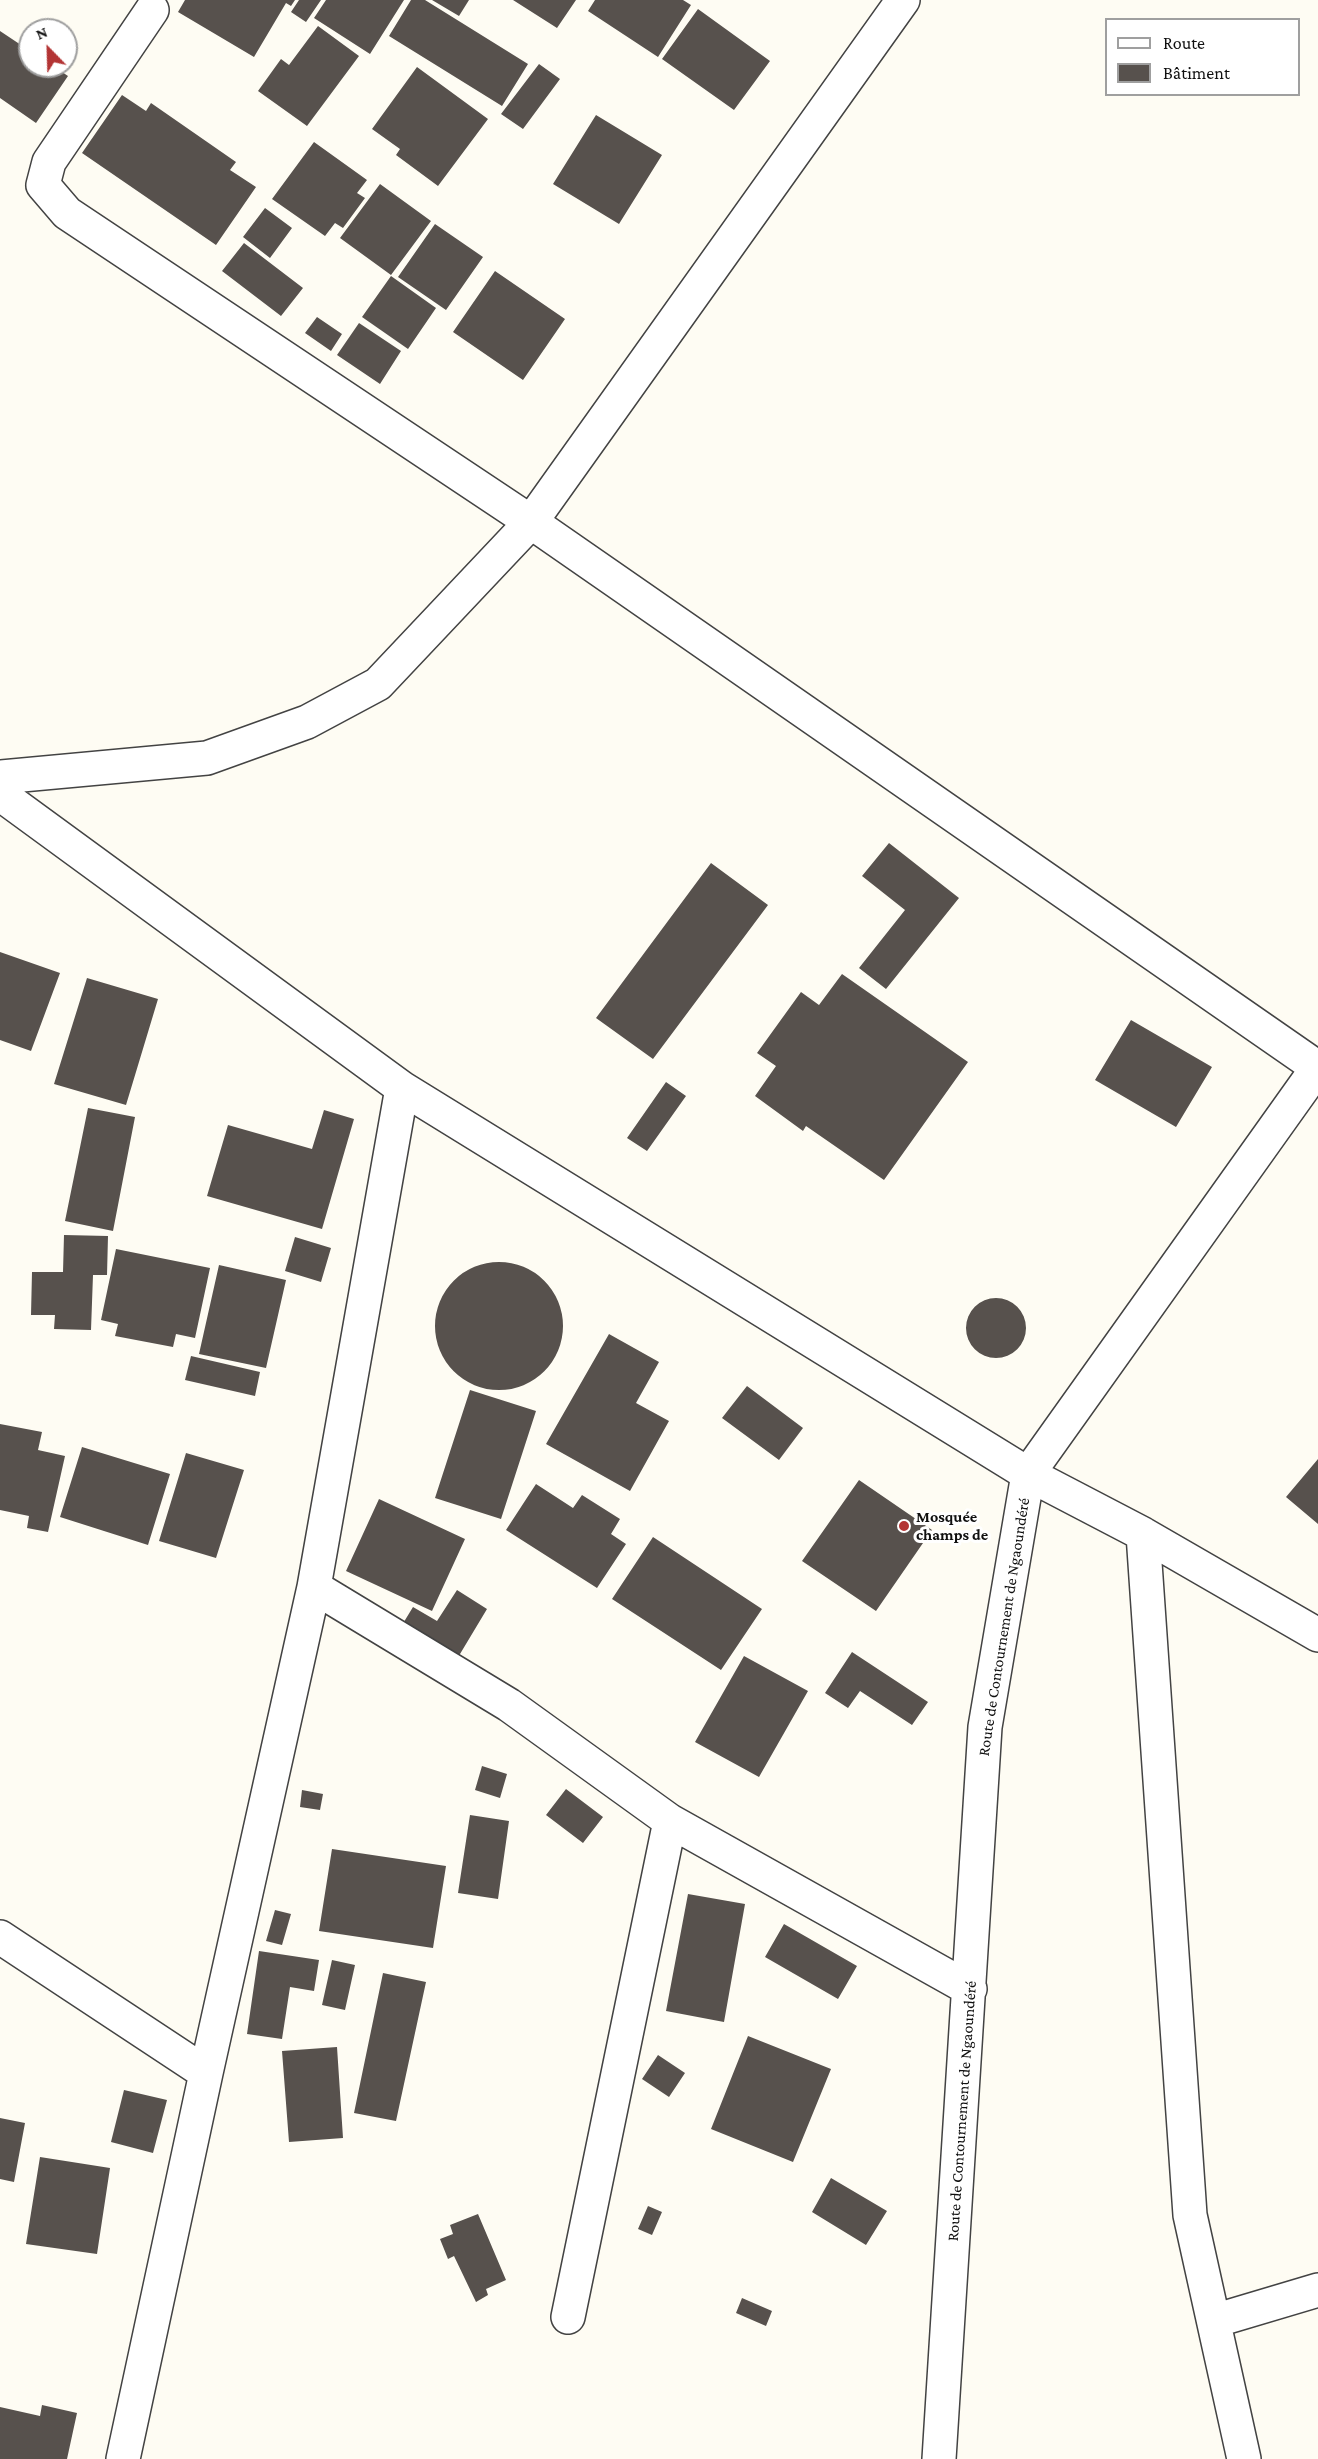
<!DOCTYPE html>
<meta charset="utf-8">
<style>
body{margin:0}
#map{position:relative;width:1318px;height:2459px;overflow:hidden;background:#fefcf3;font-family:"Crimson Pro",serif}
canvas{display:block}
.legend{position:absolute;left:1105px;top:18px;width:195px;height:78px;box-sizing:border-box;background:#fff;border:2px solid #9f9f9f;margin:0;padding:8px 10px;list-style:none;font-size:18px;color:#101010}
.legend li{display:flex;align-items:center;gap:12px;height:30px}
.legend b{width:30px;border:2px solid #9f9f9f}
.north{position:absolute;left:18px;top:18px;width:60px;height:60px;box-sizing:border-box;background:#fff;border:2px solid #9f9f9f;border-radius:50%;rotate:337deg;font-size:16px;font-weight:700;line-height:24px;text-align:center;color:#101010}
.north::after{content:'';display:block;margin:auto;width:21px;height:27px;background:#b33434;clip-path:polygon(50% 0,100% 100%,50% 72%,0 100%)}
</style>
<div id="map">
<canvas width="1318" height="2459"></canvas>
<ul class="legend">
<li><b style="height:8px;background:#fff"></b>Route</li>
<li><b style="height:16px;background:#57514d"></b>Bâtiment</li>
</ul>
<div class="north">N</div>
</div>
<script>
const context = document.querySelector('canvas').getContext('2d');
context.lineJoin = 'round';
function fill(path, color) { context.fillStyle = color; context.fill(path, 'evenodd'); }
const shape = rows => new Path2D(rows.map(r => 'M' + r).join(''));
function trace(path, color, width, dash) { context.strokeStyle = color; context.lineWidth = width; context.lineCap = dash ? 'butt' : 'round'; context.setLineDash(dash || []); context.stroke(path); }
function label(font, color, halo, rows, align = 'center') {
  context.font = font + ' "Crimson Pro",serif'; context.lineWidth = 6; context.setLineDash([]); context.textBaseline = 'middle'; context.strokeStyle = halo; context.fillStyle = color; for (const [text, x, y, turn = 0] of rows) {
    context.save(); context.translate(x, y); context.rotate((+turn || 0) * Math.PI / 180); context.textAlign = isNaN(turn) ? turn : align; if (halo) context.strokeText(text, 0, 0); context.fillText(text, 0, 0); context.restore();
  }
}
const building = shape([
 [185,0,295,0,291,6,286,3,254,57,178,12],
 [299,0,321,0,306,22,291,12],
 [326,0,404,0,370,54,314,18],
 [411,0,425,0,528,64,502,106,389,36],
 [432,0,469,0,459,16],
 [513,0,576,0,557,28],
 [595,0,683,0,691,5,658,57,588,11],
 [698,9,770,61,734,110,662,59],
 [318,26,359,56,307,126,258,91,281,59,289,65],
 [0,31,30,51,30,66,53,66,68,76,36,123,0,98],
 [539,64,560,79,523,129,501,114],
 [417,67,488,119,438,186,396,155,400,149,372,129],
 [122,95,146,111,151,103,236,162,230,170,256,187,216,245,82,153],
 [596,115,662,155,619,224,553,184],
 [314,142,367,180,357,193,365,198,343,228,335,223,325,236,272,199],
 [380,184,431,221,391,275,340,238],
 [265,208,292,228,270,258,243,237],
 [435,224,483,257,446,310,398,277],
 [244,243,303,288,281,316,222,271],
 [495,271,565,319,523,380,453,332],
 [391,276,436,308,408,349,362,317],
 [317,317,342,334,331,351,305,333],
 [359,323,401,351,380,384,337,355],
 [889,843,959,898,886,989,859,968,905,910,862,876],
 [711,863,768,905,653,1059,596,1018],
 [0,952,60,973,31,1051,0,1040],
 [842,974,968,1062,884,1180,806,1126,803,1131,755,1096,776,1066,757,1053,801,992,819,1005],
 [87,978,158,999,126,1105,54,1084],
 [1131,1020,1212,1067,1176,1127,1095,1080],
 [666,1082,686,1096,647,1151,627,1138],
 [88,1108,135,1117,113,1231,65,1221],
 [324,1110,354,1119,322,1229,207,1196,228,1125,312,1149],
 [64,1235,108,1236,107,1275,93,1275,91,1330,54,1329,55,1315,31,1315,32,1272,63,1272],
 [295,1237,331,1248,321,1282,285,1271],
 [116,1249,210,1268,195,1338,176,1334,173,1347,115,1336,118,1324,101,1320],
 '435 1326a64 64 0 1 1 128 0a64 64 0 1 1-128 0Z',
 [219,1265,286,1280,266,1368,199,1354],
 '966 1328a30 30 0 1 1 60 0a30 30 0 1 1-60 0Z',
 [609,1334,659,1362,636,1403,669,1421,630,1491,546,1444],
 [191,1356,260,1372,255,1396,185,1380],
 [747,1386,803,1428,779,1460,722,1418],
 [470,1390,536,1411,501,1519,435,1498],
 [0,1424,42,1432,38,1450,65,1456,48,1532,27,1528,29,1516,0,1510],
 [82,1447,170,1474,148,1545,60,1517],
 [186,1453,244,1470,216,1558,159,1541],
 [1318,1459,1318,1524,1286,1497],
 [859,1480,932,1530,876,1611,802,1561],
 [536,1484,573,1508,582,1495,620,1519,611,1534,626,1544,597,1588,506,1530],
 [379,1499,465,1539,432,1611,346,1571],
 [653,1537,762,1609,721,1670,612,1599],
 [457,1590,487,1609,454,1664,399,1630,413,1607,437,1621],
 [852,1652,928,1702,912,1725,860,1691,848,1708,825,1693],
 [744,1656,808,1691,759,1777,695,1742],
 [482,1766,507,1774,500,1798,475,1790],
 [566,1789,603,1817,583,1843,546,1815],
 [302,1790,323,1794,320,1810,300,1807],
 [470,1815,509,1821,498,1899,458,1893],
 [332,1849,446,1866,433,1948,319,1931],
 [688,1894,745,1904,724,2022,666,2011],
 [275,1910,291,1914,282,1945,266,1941],
 [784,1924,857,1966,838,1999,765,1957],
 [259,1951,319,1960,314,1991,290,1987,282,2039,247,2034],
 [332,1960,355,1965,345,2010,322,2005],
 [383,1973,426,1982,396,2121,354,2113],
 [748,2036,831,2069,793,2162,711,2129],
 [337,2047,343,2138,289,2142,282,2051],
 [658,2055,685,2073,669,2097,642,2079],
 [124,2090,167,2100,153,2153,111,2142],
 [0,2118,25,2123,14,2182,0,2179],
 [40,2157,110,2168,97,2254,26,2244],
 [831,2178,887,2211,866,2245,812,2212],
 [648,2206,662,2212,652,2235,638,2229],
 [478,2214,506,2280,486,2289,488,2295,476,2302,454,2256,448,2259,440,2239,453,2234,450,2225],
 [742,2298,772,2311,766,2326,736,2313],
 [42,2405,77,2413,67,2459,0,2459,0,2407,40,2416]
]);
const minor = shape([
 [152,10,49,162,43,185,67,213,531,522,1318,1068],
 [0,777,207,758,307,722,378,684,531,522,903,0],
 [0,794,402,1088,1028,1474,1143,1534,1318,1635],
 [1143,1534,1190,2215,1244,2459],
 [314,1587,509,1705,670,1821,970,1989],
 [0,1937,206,2073],
 [568,2317,670,1821],
 [1214,2321,1318,2290],
 [123,2459,206,2073,314,1587,402,1088],
 [939,2459,985,1727,1028,1474,1318,1067]
]);
const markers = [
 [904,1526,6,"#b33434"]
];
const poiNames = [
 ["Mosquée",916,1517],
 ["champs de",916,1535]
];
const streetNames = [
 ["Route de Contournement de Ngaoundéré",1004,1627,-81],
 ["Route de Contournement de Ngaoundéré",962,2111,-86]
];
fill(building, '#57514d');
trace(minor, '#434343', 36);
trace(minor, '#fff', 33);
for (const [x, y, r, color] of markers) { const dot = new Path2D(); dot.arc(x, y, r, 0, 2 * Math.PI); context.fillStyle = color; context.fill(dot); trace(dot, '#fff', 2); }
label('bold 16px', '#101010', '#fff', poiNames, 'left');
label('16px', '#101010', '#fff', streetNames);
</script>
